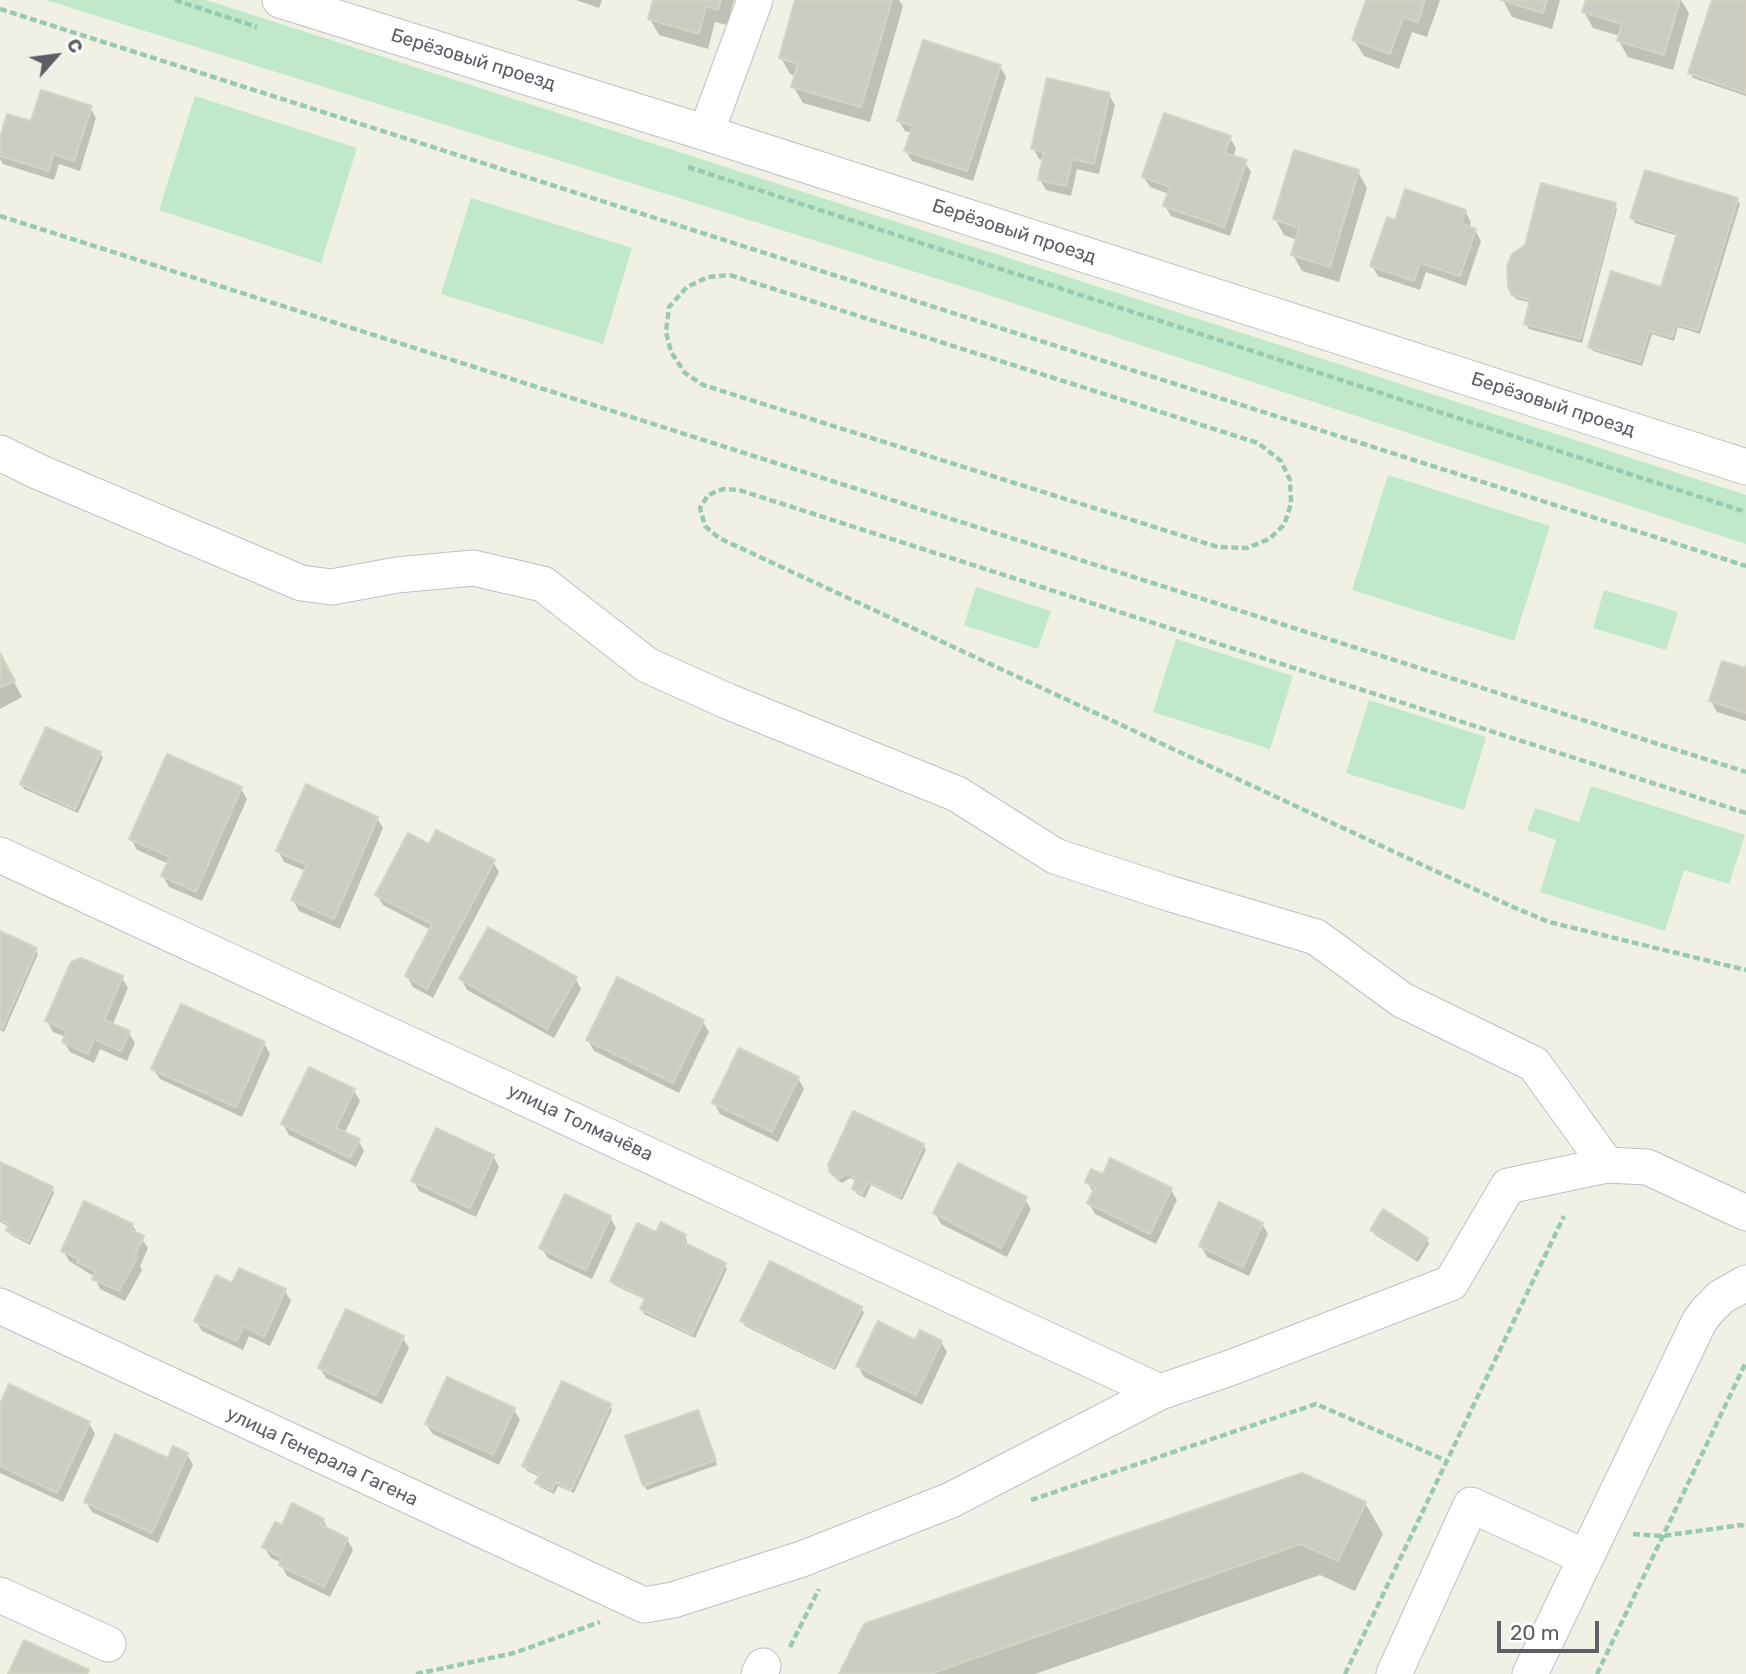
<!DOCTYPE html>
<meta charset="utf-8">
<style>
body{margin:0}
#map{position:relative;width:1746px;height:1674px;overflow:hidden;background:#f0f0e4;font-family:Rubik,sans-serif}
canvas{display:block}
.north{position:absolute;left:21px;top:21px;width:70px;height:70px;-webkit-text-stroke:5px #fff;paint-order:stroke;rotate:62deg;font-size:19px;font-weight:700;line-height:28px;text-align:center;color:#5c5e66}
.north::after{content:'';display:block;margin:auto;width:24px;height:32px;background:#5c5e66;clip-path:polygon(50% 0,100% 100%,50% 72%,0 100%)}
.scale{position:absolute;left:1497px;top:1621px;width:102px;height:32px;box-sizing:border-box;border:4px solid #5c5e66;border-top:0;padding-left:9px;font-size:21px;line-height:24px;white-space:nowrap;color:#5c5e66;-webkit-text-stroke:5px #fff;paint-order:stroke}
</style>
<div id="map">
<canvas width="1746" height="1674"></canvas>
<div class="north">С</div>
<div class="scale">20 m</div>
</div>
<script>
const context = document.querySelector('canvas').getContext('2d');
context.lineJoin = 'round';
function fill(path, color) { context.fillStyle = color; context.fill(path, 'evenodd'); }
const shape = rows => new Path2D(rows.map(r => 'M' + r).join(''));
function trace(path, color, width, dash) { context.strokeStyle = color; context.lineWidth = width; context.lineCap = dash ? 'butt' : 'round'; context.setLineDash(dash || []); context.stroke(path); }
function label(font, color, halo, rows, align = 'center') {
  context.font = font + ' Rubik,sans-serif'; context.lineWidth = 6; context.setLineDash([]); context.textBaseline = 'middle'; context.strokeStyle = halo; context.fillStyle = color; for (const [text, x, y, turn = 0] of rows) {
    context.save(); context.translate(x, y); context.rotate((+turn || 0) * Math.PI / 180); context.textAlign = isNaN(turn) ? turn : align; if (halo) context.strokeText(text, 0, 0); context.fillText(text, 0, 0); context.restore();
  }
}
const green = shape([
 [46,0,206,0,1746,495,1746,544,970,289],
 [195,96,357,148,321,263,159,210],
 [471,198,632,248,603,344,441,294],
 [1388,475,1550,526,1514,641,1352,590],
 [976,587,1051,611,1038,649,964,625],
 [1604,590,1678,612,1666,650,1593,628],
 [1176,639,1293,676,1270,749,1153,712],
 [1369,700,1486,737,1464,810,1346,773],
 [1591,786,1745,835,1729,884,1684,870,1665,931,1540,892,1556,840,1527,830,1535,808,1579,822]
]);
const shadow = shape([
 [576,0,602,0,599,8],
 [655,0,734,0,727,25,715,22,708,49,659,35,650,19],
 [797,0,899,0,903,6,870,122,803,103,793,86,796,76,790,74,781,58],
 [1367,0,1440,0,1427,37,1412,32,1399,69,1364,56,1354,40],
 [1503,0,1560,0,1552,29,1512,17],
 [1587,0,1681,0,1689,13,1673,70,1628,57,1619,41,1620,36,1593,28,1584,12],
 [1714,0,1746,0,1746,96,1693,78,1690,73],
 [1000,66,1006,77,973,181,912,161,906,151,912,133,905,131,899,121],
 [1109,95,1115,105,1099,174,1077,169,1071,196,1046,190,1040,180,1044,160,1039,159,1033,148],
 [90,107,96,118,80,171,59,164,54,180,3,164,0,159,0,144,32,123],
 [1230,138,1236,148,1233,158,1245,162,1251,172,1230,236,1171,216,1165,206,1169,194,1150,187,1144,177],
 [1358,172,1367,188,1339,282,1302,271,1293,255,1297,240,1284,235,1275,219],
 [1737,200,1740,204,1700,334,1678,327,1674,341,1652,334,1642,366,1593,351,1590,346,1662,289,1678,236,1635,223,1632,218],
 [1615,205,1617,209,1582,343,1529,329,1526,324,1531,303,1516,299,1509,287],
 [1465,211,1471,222,1469,228,1475,230,1481,241,1466,286,1426,272,1420,290,1378,276,1372,266,1396,222],
 [0,655,22,697,0,709],
 [1746,671,1746,721,1717,712,1711,701],
 [100,753,103,758,78,813,24,789,21,784],
 [241,789,247,799,202,901,169,887,163,876,169,864,137,850,131,839],
 [377,818,383,828,340,929,299,911,293,900,306,871,284,862,278,851],
 [429,847,493,862,499,872,433,998,413,987,407,976,431,930,383,905,377,895],
 [0,933,35,949,38,954,4,1032,0,1030],
 [122,978,128,988,112,1026,129,1033,135,1043,127,1061,100,1049,94,1063,70,1052,64,1042,66,1037,53,1032,47,1021],
 [575,978,581,989,554,1038,467,990,461,979],
 [703,1022,709,1032,679,1093,594,1051,588,1040],
 [264,1043,270,1054,242,1117,160,1079,153,1069],
 [798,1078,804,1089,778,1142,720,1114,714,1103],
 [354,1091,360,1101,344,1134,358,1140,364,1151,356,1167,289,1135,283,1124],
 [923,1145,926,1150,902,1200,871,1185,865,1198,857,1194,854,1189,857,1181,850,1178,842,1183,835,1178,832,1173],
 [493,1156,499,1167,476,1217,419,1191,413,1180],
 [0,1164,52,1188,54,1193,30,1245,11,1235,8,1231,10,1227,0,1222],
 [1103,1177,1171,1190,1177,1200,1156,1244,1095,1214,1089,1203,1093,1192,1087,1182],
 [1025,1199,1031,1209,1007,1257,941,1224,935,1213],
 [610,1217,616,1228,592,1279,548,1258,541,1248],
 [1262,1224,1268,1234,1249,1276,1207,1257,1201,1246],
 [132,1225,148,1248,140,1266,142,1270,125,1301,100,1289,95,1277,69,1261,63,1250],
 [1372,1230,1427,1239,1429,1244,1418,1262,1375,1235],
 [657,1235,685,1236,687,1241,685,1245,725,1264,727,1269,695,1338,644,1314,642,1309,646,1300,614,1285,612,1281],
 [233,1286,284,1290,291,1301,270,1346,249,1336,243,1350,202,1331,196,1321],
 [861,1308,864,1313,835,1370,745,1326,742,1321],
 [403,1338,409,1348,382,1404,326,1378,320,1368],
 [916,1342,941,1342,947,1352,922,1405,864,1377,858,1366],
 [610,1405,612,1410,574,1493,558,1486,554,1494,540,1487,537,1483,540,1477,527,1471,524,1466],
 [0,1408,89,1423,95,1434,63,1502,0,1473],
 [514,1410,520,1420,499,1465,433,1434,426,1424],
 [700,1417,717,1465,647,1490,644,1485],
 [187,1454,193,1465,158,1543,92,1512,86,1502,169,1460],
 [1365,1503,1383,1534,1355,1591,1320,1575,1035,1674,841,1674],
 [323,1520,329,1531,347,1539,353,1550,330,1597,287,1576,281,1565,282,1563,271,1558,264,1547,282,1527],
 [271,1549,290,1562,271,1553]
]);
const building = shape([
 [653,0,721,0,718,10,706,6,699,34,648,19,653,0],
 [795,0,892,0,861,107,791,87,798,64,779,58,795,0],
 [1366,0,1425,0,1418,22,1403,17,1390,54,1352,40,1366,0],
 [1501,0,1547,0,1543,13,1501,0],
 [1586,0,1680,0,1664,55,1617,41,1622,24,1582,12,1586,0],
 [1712,0,1746,0,1746,93,1688,73,1712,0],
 [923,40,1001,65,967,171,904,151,913,126,897,121,923,40],
 [1047,78,1110,93,1094,164,1072,159,1066,186,1038,180,1044,152,1031,149,1047,78],
 [41,90,92,106,74,161,53,154,49,171,0,156,0,138,7,114,31,121,41,90],
 [1164,113,1231,136,1225,153,1247,160,1224,227,1163,206,1170,187,1142,177,1164,113],
 [1294,150,1359,170,1330,267,1291,255,1299,228,1273,219,1294,150],
 [1645,170,1738,198,1698,330,1676,324,1672,337,1649,331,1640,362,1588,347,1611,271,1661,287,1677,233,1630,218,1645,170],
 [1541,183,1616,203,1580,339,1524,324,1530,300,1512,295,1508,287,1507,266,1512,254,1525,245,1541,183],
 [1405,189,1466,210,1461,223,1476,229,1460,276,1420,263,1414,281,1370,266,1387,217,1395,220,1405,189],
 [0,653,15,681,0,688,0,653],
 [1722,661,1745,668,1746,665,1746,713,1709,701,1722,661],
 [46,727,101,752,75,809,20,784,46,727],
 [167,754,242,787,196,892,161,876,170,857,129,839,167,754],
 [306,784,378,817,334,919,291,900,307,865,276,851,306,784],
 [436,830,495,860,427,989,405,976,432,924,375,895,408,833,429,844,436,830],
 [488,927,577,977,547,1029,459,979,488,927],
 [0,931,37,948,2,1029,0,1028,0,931],
 [81,958,123,976,104,1020,130,1031,121,1051,94,1039,88,1054,62,1042,66,1030,45,1021,71,962,81,958],
 [617,977,704,1020,673,1083,586,1040,617,977],
 [181,1004,265,1042,236,1107,151,1069,181,1004],
 [739,1048,799,1077,772,1132,712,1103,739,1048],
 [309,1067,355,1089,336,1128,360,1139,350,1158,281,1124,309,1067],
 [853,1111,924,1144,900,1197,868,1182,862,1194,852,1189,856,1178,847,1174,839,1179,830,1173,828,1165,853,1111],
 [436,1128,494,1155,470,1208,411,1181,436,1128],
 [1110,1158,1172,1188,1150,1234,1087,1203,1095,1187,1085,1182,1091,1169,1103,1174,1110,1158],
 [0,1162,53,1187,28,1241,6,1231,9,1224,0,1220,0,1162],
 [958,1163,1027,1197,1001,1248,933,1213,958,1163],
 [565,1194,611,1216,586,1270,539,1248,565,1194],
 [84,1201,133,1224,131,1230,144,1236,134,1257,137,1258,119,1291,92,1279,96,1271,77,1262,79,1259,61,1251,84,1201],
 [1219,1202,1263,1223,1243,1267,1199,1246,1219,1202],
 [1383,1209,1428,1238,1415,1258,1370,1230,1383,1209],
 [661,1222,686,1235,683,1242,726,1263,692,1334,640,1309,645,1298,610,1281,637,1223,656,1232,661,1222],
 [770,1261,862,1307,833,1367,740,1321,770,1261],
 [239,1268,286,1289,264,1337,243,1326,237,1341,194,1321,216,1275,232,1283,239,1268],
 [346,1309,404,1336,376,1395,318,1368,346,1309],
 [878,1321,915,1340,920,1330,942,1341,916,1395,856,1366,878,1321],
 [447,1377,515,1408,493,1455,425,1424,447,1377],
 [562,1381,611,1404,571,1490,556,1482,552,1490,535,1483,540,1474,522,1466,562,1381],
 [9,1384,90,1422,57,1493,0,1466,0,1404,9,1384],
 [698,1410,716,1460,643,1486,625,1436,698,1410],
 [115,1434,168,1458,173,1446,188,1453,152,1533,84,1502,115,1434],
 [1302,1473,1366,1502,1338,1561,1301,1544,930,1674,839,1674,864,1624,1302,1473],
 [292,1503,324,1519,321,1525,348,1538,324,1587,279,1565,282,1557,262,1547,275,1522,282,1525,292,1503],
 [24,1640,89,1670,87,1674,8,1674,24,1640]
]);
const path = shape([
 [175,0,257,27],
 [0,9,1746,566],
 [688,167,1746,512],
 [0,216,1746,772],
 [730,275,1258,443,1281,461,1290,480,1291,504,1284,525,1269,539,1247,548,1218,547,703,385,685,373,671,352,666,332,669,307,687,287,708,277,730,275],
 [1746,813,739,490,723,489,708,495,700,508,705,526,719,538,1513,907,1549,922,1746,970],
 [1031,1500,1316,1404,1447,1461],
 [1633,1534,1662,1536,1741,1525,1746,1527],
 [790,1647,819,1589],
 [416,1674,514,1653,600,1622],
 [1345,1674,1564,1216],
 [1597,1674,1746,1362]
]);
const minor = shape([
 [280,0,706,133,1746,467],
 [706,133,755,0],
 [0,453,39,472,301,583,332,587,397,575,473,568,543,584,647,665,727,701,957,794,1055,856,1168,893,1316,937,1402,1000,1534,1064,1607,1165,1647,1167,1746,1213],
 [0,855,1160,1392],
 [0,1306,644,1605,673,1600,802,1559,951,1500,1160,1392,1230,1368,1451,1283,1508,1186,1607,1165],
 [0,1595,108,1644],
 [759,1674,763,1666],
 [1394,1674,1471,1505,1585,1557],
 [1530,1674,1699,1322,1707,1311,1721,1297,1746,1283]
]);
const streetNames = [
 ["Берёзовый проезд",473,60,17],
 ["Берёзовый проезд",1014,232,18],
 ["Берёзовый проезд",1553,405,18],
 ["улица Толмачёва",580,1123,25],
 ["улица Генерала Гагена",322,1457,25]
];
fill(green, '#bfe9c9');
fill(shadow, '#0003');
fill(building, '#cdccc3');
trace(building, '#d5d3c2', 2);
trace(minor, '#bec0c6', 37);
trace(path, '#98cab2', 4.5, [7, 3.5]);
trace(minor, '#fff', 35);
label('19px', '#5c5e66', '#fff', streetNames);
</script>
